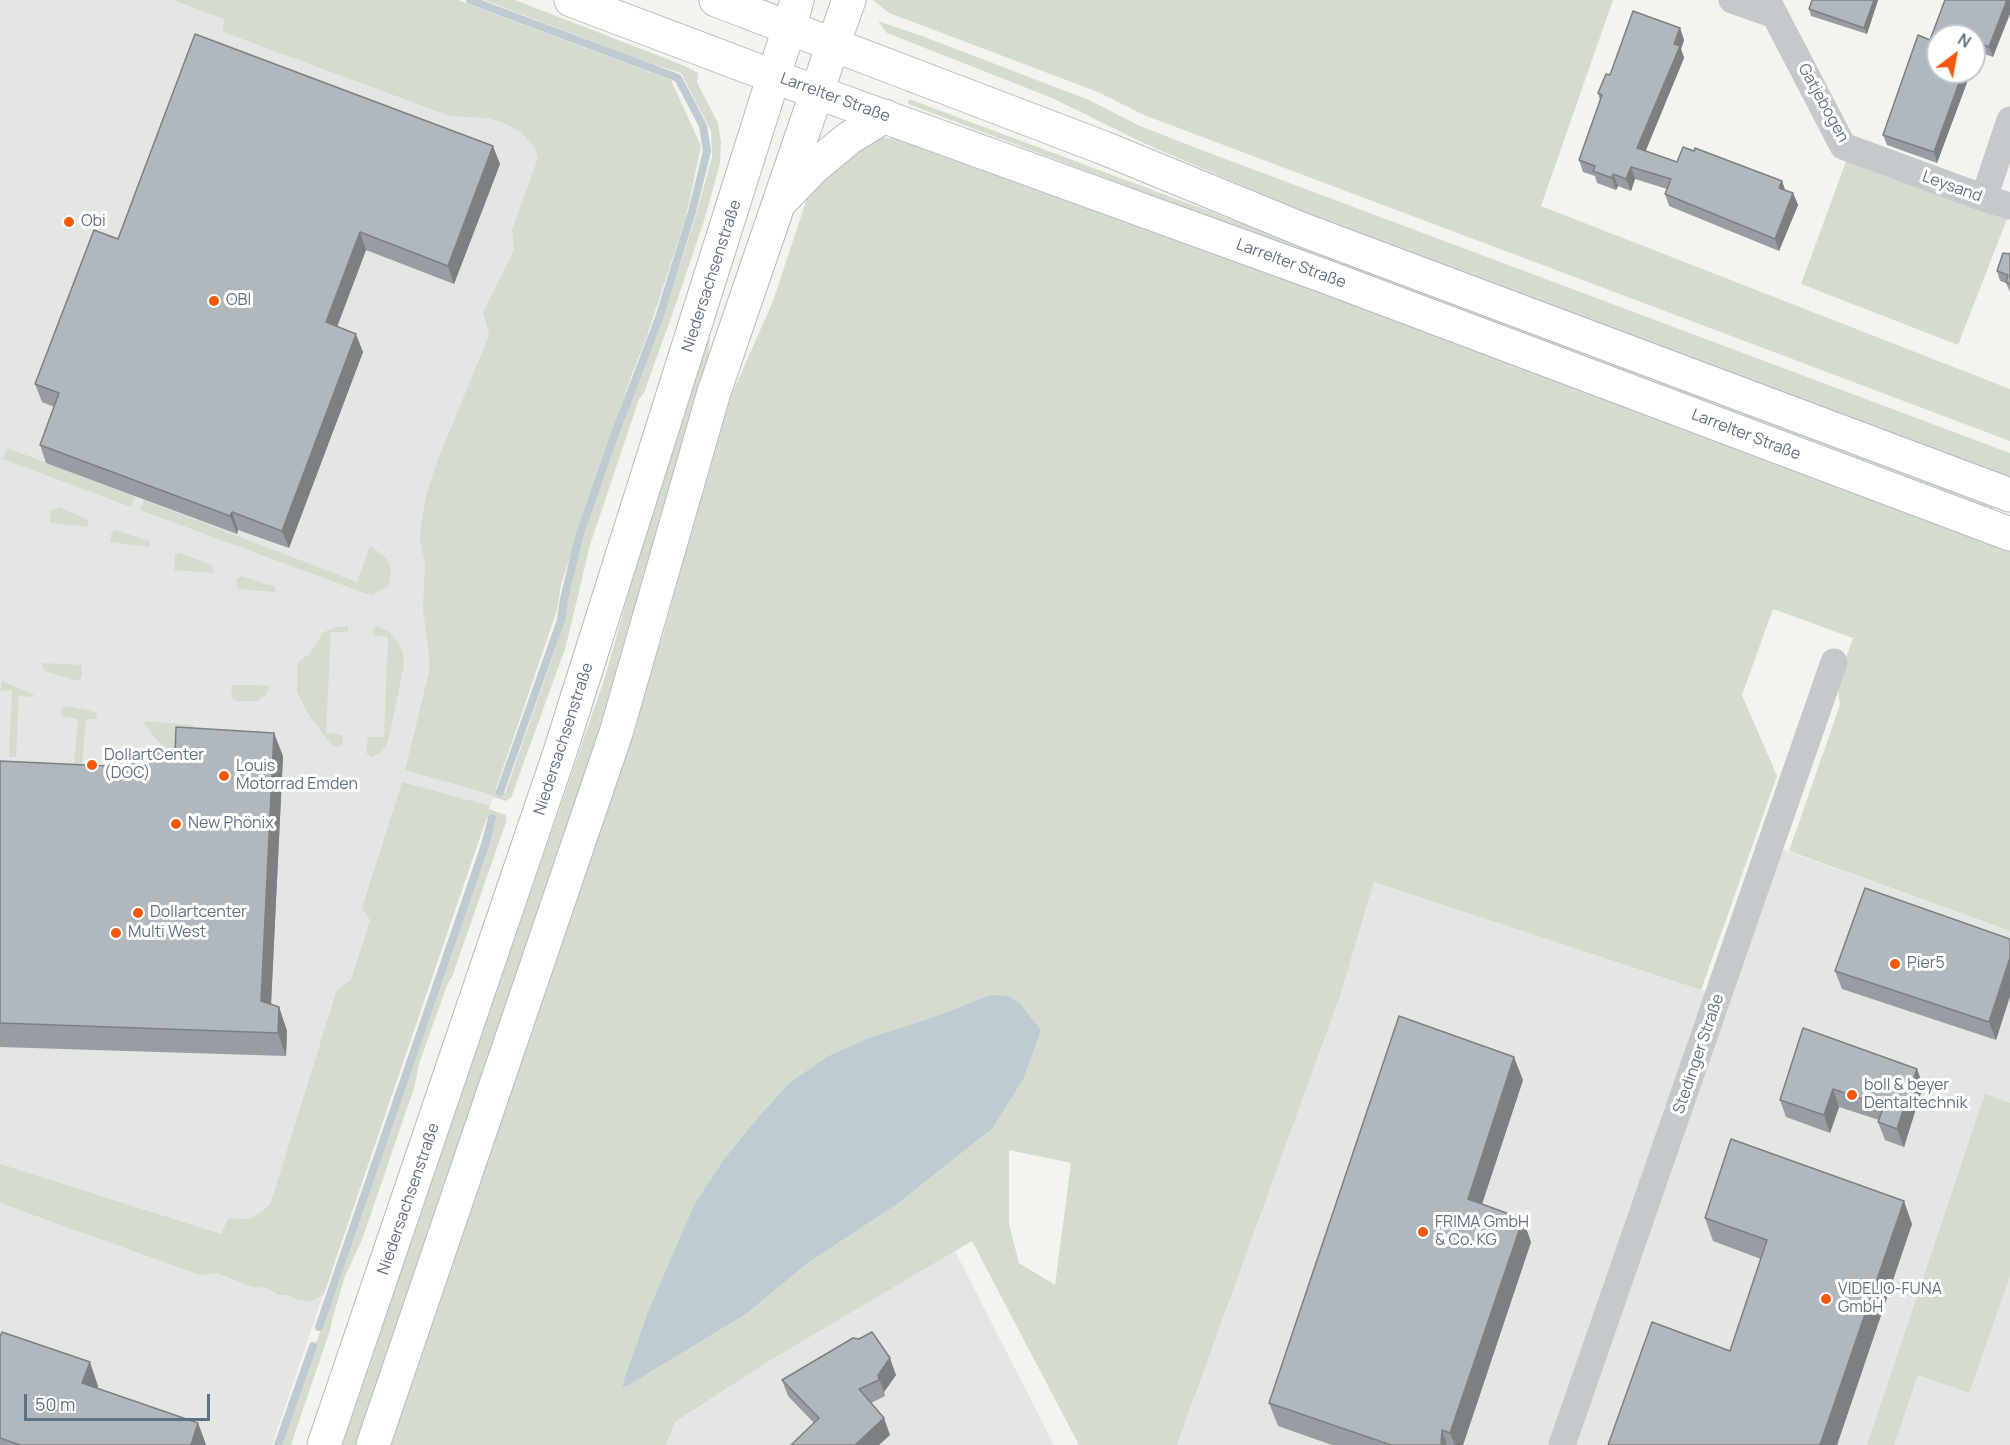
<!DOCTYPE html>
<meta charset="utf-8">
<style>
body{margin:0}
#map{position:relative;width:2010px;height:1445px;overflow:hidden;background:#f4f4ef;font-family:Manrope,sans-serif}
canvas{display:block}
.north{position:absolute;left:1926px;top:24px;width:60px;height:60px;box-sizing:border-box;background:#fff;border:2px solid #bfc6ce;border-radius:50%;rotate:32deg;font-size:16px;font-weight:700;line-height:24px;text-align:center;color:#607184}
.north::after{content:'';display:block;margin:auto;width:21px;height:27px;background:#f5590e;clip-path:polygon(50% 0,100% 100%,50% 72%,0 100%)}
.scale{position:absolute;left:24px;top:1394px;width:186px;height:27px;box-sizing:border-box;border:3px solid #607184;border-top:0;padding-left:8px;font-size:18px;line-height:21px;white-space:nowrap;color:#607184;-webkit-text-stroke:4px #fff;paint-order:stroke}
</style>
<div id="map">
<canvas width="2010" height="1445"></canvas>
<div class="north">N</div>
<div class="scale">50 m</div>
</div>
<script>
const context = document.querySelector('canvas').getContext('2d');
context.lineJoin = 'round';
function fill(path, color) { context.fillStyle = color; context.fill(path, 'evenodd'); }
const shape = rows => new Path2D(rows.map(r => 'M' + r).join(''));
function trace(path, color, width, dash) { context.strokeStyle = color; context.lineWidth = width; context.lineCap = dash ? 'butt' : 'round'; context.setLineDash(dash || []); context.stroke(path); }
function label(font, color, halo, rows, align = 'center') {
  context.font = font + ' Manrope,sans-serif'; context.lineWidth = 6; context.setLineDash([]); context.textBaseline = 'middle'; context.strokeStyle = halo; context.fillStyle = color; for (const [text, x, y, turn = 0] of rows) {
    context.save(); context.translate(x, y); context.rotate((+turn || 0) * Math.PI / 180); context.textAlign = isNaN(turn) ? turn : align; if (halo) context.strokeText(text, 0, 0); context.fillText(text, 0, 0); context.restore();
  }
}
const built = shape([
 [0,0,437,0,701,146,686,217,647,336,632,374,561,584,557,610,272,1445,0,1445],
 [1770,845,2010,931,2010,1445,1177,1445,1340,996,1374,882,1719,996],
 [955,1251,1054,1445,666,1445,675,1422,766,1363]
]);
const green = shape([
 [173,0,458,0,671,80,701,146,686,217,647,336,632,374,561,584,557,610,495,791,505,793,554,653,564,620,569,586,583,538,627,411,659,329,694,222,712,157,711,131,681,73,649,63,484,0,515,0,685,66,698,73,697,82,718,123,721,143,720,163,705,218,679,295,644,393,639,399,590,545,566,646,511,798,505,801,493,797,493,795,405,770,429,672,429,654,423,609,425,563,420,542,421,523,427,492,437,462,489,335,483,312,514,250,512,230,538,158,534,146,521,132,502,122,486,118,450,116,223,32,224,19],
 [873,0,1613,0,1541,206,2010,389,2010,441,1144,115,1098,92,889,13],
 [878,21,922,36,1089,100,1140,126,1199,149,2010,453,2010,480,1345,230,1148,145,1052,98,887,33],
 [909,99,1995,505,1992,511,1538,341,908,104],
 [879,138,912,138,2010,549,2010,931,1789,851,1840,705,1837,683,1853,638,1773,609,1742,695,1777,776,1701,990,1374,882,1340,996,1177,1445,1079,1445,972,1241,766,1363,675,1422,666,1445,388,1445,630,737,664,631,723,414,773,301,808,195,830,165],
 [990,995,1021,1004,1041,1030,1024,1078,993,1128,896,1205,808,1263,746,1314,626,1387,622,1386,695,1203,724,1159,759,1116,789,1083,828,1056,868,1038,928,1019],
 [1009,1150,1071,1163,1055,1285,1019,1263,1009,1224],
 [1848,156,2007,219,1958,345,1801,284],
 [710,339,708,357,615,684,355,1445,340,1445,605,677,657,492,707,340],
 [7,448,135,496,131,507,3,459],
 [144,500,357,582,370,545,387,559,391,570,388,586,372,595,364,593,140,510],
 [59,507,87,519,89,527,50,523,51,511],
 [115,530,149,541,151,547,110,542,111,534],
 [180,553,209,564,212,566,213,573,174,570,175,555],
 [241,576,274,586,276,592,237,589,236,580],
 [376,625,389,632,398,642,403,653,404,665,388,742,382,751,372,757,366,753,368,737,384,737,388,637,373,635,373,629],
 [337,627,348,627,348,630,347,632,331,632,326,733,342,735,343,743,339,747,333,746,329,742,308,714,297,691,297,680,298,664,300,660,310,654,322,634,328,630],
 [43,663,82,665,82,677,78,680,75,680,45,671,43,668],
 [2,681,34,695,34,697,19,696,16,757,9,757,12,691,0,690],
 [232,685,250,685,270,686,266,695,258,701,235,701,231,698],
 [69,706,94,712,97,715,97,719,86,719,82,766,74,766,78,719,61,716,61,708],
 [146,721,193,725,196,729,184,753,166,751,144,724],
 [402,782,490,806,489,809,506,815,506,822,452,977,448,983,436,1016,419,1064,415,1085,362,1240,345,1276,332,1320,330,1330,291,1445,281,1445,496,820,487,817,324,1294,310,1302,297,1300,289,1295,278,1295,268,1288,253,1287,217,1273,200,1275,0,1203,0,1164,221,1234,229,1217,236,1219,249,1219,260,1213,270,1204,277,1183,337,989,351,980,370,920,362,908],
 [1985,1094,2010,1103,2010,1276,1969,1393,1918,1375,1894,1445,1867,1445]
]);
const water = shape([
 [990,995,1008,996,1021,1004,1041,1030,1024,1078,993,1128,896,1205,808,1263,746,1314,626,1387,622,1386,648,1312,695,1203,724,1159,759,1116,789,1083,828,1056,868,1038,928,1019]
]);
const stream = shape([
 [470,0,678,78,703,126,707,151,692,212,659,318,616,431,579,537,564,599,561,620,500,792],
 [319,1327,485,845,492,818],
 [278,1445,313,1346]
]);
const street = shape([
 [1732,0,1775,15],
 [1767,0,1843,146,1984,198,2010,206],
 [1984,198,2010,120],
 [1562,1445,1834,662]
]);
const secondary = shape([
 [571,0,775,77,1324,276,2010,534],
 [716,0,1104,148,1306,231,2010,495],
 [784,198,814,167,849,138,885,116],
 [324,1445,560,752,789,28],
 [373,1445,616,733,714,392,833,45]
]);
const highway = shape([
 [789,28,797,0],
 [833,45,849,0]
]);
const wall = shape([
 [1878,0,1867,34,1811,16,1809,9],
 [2010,0,1993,57,1978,52,1937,163,1887,145,1883,135,1930,40],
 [1680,28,1684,40,1681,49,1684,58,1645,151,1677,162,1782,181,1785,190,1793,193,1798,205,1779,251,1669,206,1665,194,1667,189,1635,179,1631,191,1618,186,1616,190,1597,183,1595,176,1583,172,1579,160,1600,100,1598,93,1610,75],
 [500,164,454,284,366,250,337,327,363,352,289,548,238,530,237,534,46,463,40,445,54,407,42,402,35,384,118,239],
 [2010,253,2010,292,2006,283,2000,281,1997,271],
 [175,754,283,756,271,1005,279,1007,287,1031,286,1056,0,1047,0,761,128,767],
 [2010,939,2010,996,1996,1040,1842,989,1835,971],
 [1917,1069,1923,1086,1904,1147,1885,1140,1878,1122,1879,1120,1839,1107,1830,1133,1786,1117,1780,1100],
 [1523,1080,1482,1204,1531,1242,1463,1445,1332,1445,1278,1426,1269,1403],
 [1705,1218,1912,1224,1837,1445,1608,1445,1730,1351,1761,1259,1713,1241],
 [0,1337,98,1386,97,1389,198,1423,206,1445,0,1445],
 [896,1375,884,1392,885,1396,871,1403,890,1435,814,1423,788,1396,782,1380]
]);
const shadedWall = shape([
 [1874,0,1878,0,1867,34,1864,28],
 [2007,0,2010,0,2010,14,1993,57,1989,47],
 [1680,28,1684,40,1681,49,1684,58,1642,160,1637,148],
 [1974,41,1978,52,1974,63],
 [1963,72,1971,72,1937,163,1934,152],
 [493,146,500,164,454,284,448,266],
 [1631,167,1635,179,1631,191,1626,179],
 [1613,174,1618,186,1616,190,1612,178],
 [1782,181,1786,193,1779,188],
 [1793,193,1798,205,1779,251,1775,239],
 [360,232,366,250,332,340,326,322],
 [356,334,363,352,289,548,282,531],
 [232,512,238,530,237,534,230,516],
 [274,733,283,756,270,1025,261,1001],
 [2010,958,2010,996,1996,1040,1989,1022],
 [279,1007,287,1031,286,1056,278,1033],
 [1514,1057,1523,1080,1476,1222,1468,1199],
 [1917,1069,1923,1086,1904,1147,1897,1129],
 [1833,1089,1839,1107,1830,1133,1824,1115],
 [1904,1201,1912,1224,1837,1445,1820,1445],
 [1523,1219,1531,1242,1463,1445,1455,1445,1450,1433],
 [890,1358,896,1375,884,1392,885,1396,878,1375],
 [90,1362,98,1386,91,1407,82,1383],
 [884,1418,890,1435,879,1445,855,1445],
 [198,1423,206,1445,191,1445],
 [1442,1430,1447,1445,1441,1445]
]);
const building = shape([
 [1812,0,1874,0,1864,28,1809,9,1812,0],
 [1945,0,2007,0,1989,47,1974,41,1974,43,1974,36,1938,36,1938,72,1963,72,1934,152,1883,135,1918,35,1930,40,1945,0],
 [1633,11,1680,28,1674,44,1680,46,1637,148,1677,162,1683,147,1694,151,1695,148,1782,181,1779,188,1793,193,1775,239,1665,194,1671,179,1631,167,1626,179,1613,174,1612,178,1593,171,1595,166,1579,160,1602,95,1598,93,1606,74,1610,75,1633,11],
 [195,34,493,146,448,266,360,232,326,322,356,334,282,531,232,512,230,516,40,445,59,393,35,384,94,230,118,239,195,34],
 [2003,253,2009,254,2010,253,2010,284,2006,282,2008,275,1997,271,2003,253],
 [176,727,274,733,261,1001,279,1007,278,1033,0,1023,0,761,128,767,128,751,175,754,176,727],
 [1865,888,2010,939,2010,958,1989,1022,1835,971,1865,888],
 [1399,1016,1514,1057,1468,1199,1523,1219,1450,1433,1442,1430,1441,1445,1391,1445,1269,1403,1399,1016],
 [1803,1028,1917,1069,1897,1129,1878,1122,1884,1106,1833,1089,1824,1115,1780,1100,1803,1028],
 [1731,1139,1904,1201,1820,1445,1608,1445,1652,1322,1730,1351,1767,1240,1705,1218,1731,1139],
 [2,1332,90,1362,82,1383,198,1423,191,1445,20,1445,0,1438,0,1337,2,1332],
 [872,1332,890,1358,878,1375,879,1380,859,1389,884,1418,855,1445,791,1445,819,1418,782,1380,853,1338,859,1339,872,1332]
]);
const markers = [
 [69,222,6,"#f5590e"],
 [214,301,6,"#f5590e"],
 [92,765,6,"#f5590e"],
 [224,776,6,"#f5590e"],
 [176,824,6,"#f5590e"],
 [138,913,6,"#f5590e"],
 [116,933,6,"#f5590e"],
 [1895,964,6,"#f5590e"],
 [1852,1095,6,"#f5590e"],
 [1423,1232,6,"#f5590e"],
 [1826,1299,6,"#f5590e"]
];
const streetNames = [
 ["Larrelter Straße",835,98,20],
 ["Gatjebogen",1823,103,61],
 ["Leysand",1952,187,20],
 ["Larrelter Straße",1291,264,20],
 ["Niedersachsenstraße",712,276,-72],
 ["Larrelter Straße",1746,435,21],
 ["Niedersachsenstraße",564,739,-72],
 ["Stedinger Straße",1699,1054,-71],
 ["Niedersachsenstraße",409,1199,-71]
];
const poiNames = [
 ["Obi",81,222],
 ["OBI",226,301],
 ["DollartCenter",104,756],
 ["(DOC)",104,774],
 ["Louis",236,767],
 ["Motorrad Emden",236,785],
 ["New Phönix",188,824],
 ["Dollartcenter",150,913],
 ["Multi West",128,933],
 ["Pier5",1907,964],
 ["boll & beyer",1864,1086],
 ["Dentaltechnik",1864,1104],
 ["FRIMA GmbH",1435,1223],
 ["& Co. KG",1435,1241],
 ["VIDELIO-FUNA",1838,1290],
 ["GmbH",1838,1308]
];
fill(built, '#e4e6e3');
fill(green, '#d4dcd0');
fill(water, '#c0cbd1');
trace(stream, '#c0cbd1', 8);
trace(secondary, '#b7bcc1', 35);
trace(highway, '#b7babd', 35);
trace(street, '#c6c9cc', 27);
trace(secondary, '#fff', 33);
trace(highway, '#fff', 33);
fill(wall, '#979da3');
fill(shadedWall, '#7b8084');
fill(building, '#b0b7bd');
trace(building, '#7b8084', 1.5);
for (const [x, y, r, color] of markers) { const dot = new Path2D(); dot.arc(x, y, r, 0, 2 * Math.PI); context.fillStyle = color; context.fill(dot); trace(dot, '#fff', 2); }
label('16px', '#607184', '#fff', streetNames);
label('16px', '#607184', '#fff', poiNames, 'left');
</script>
